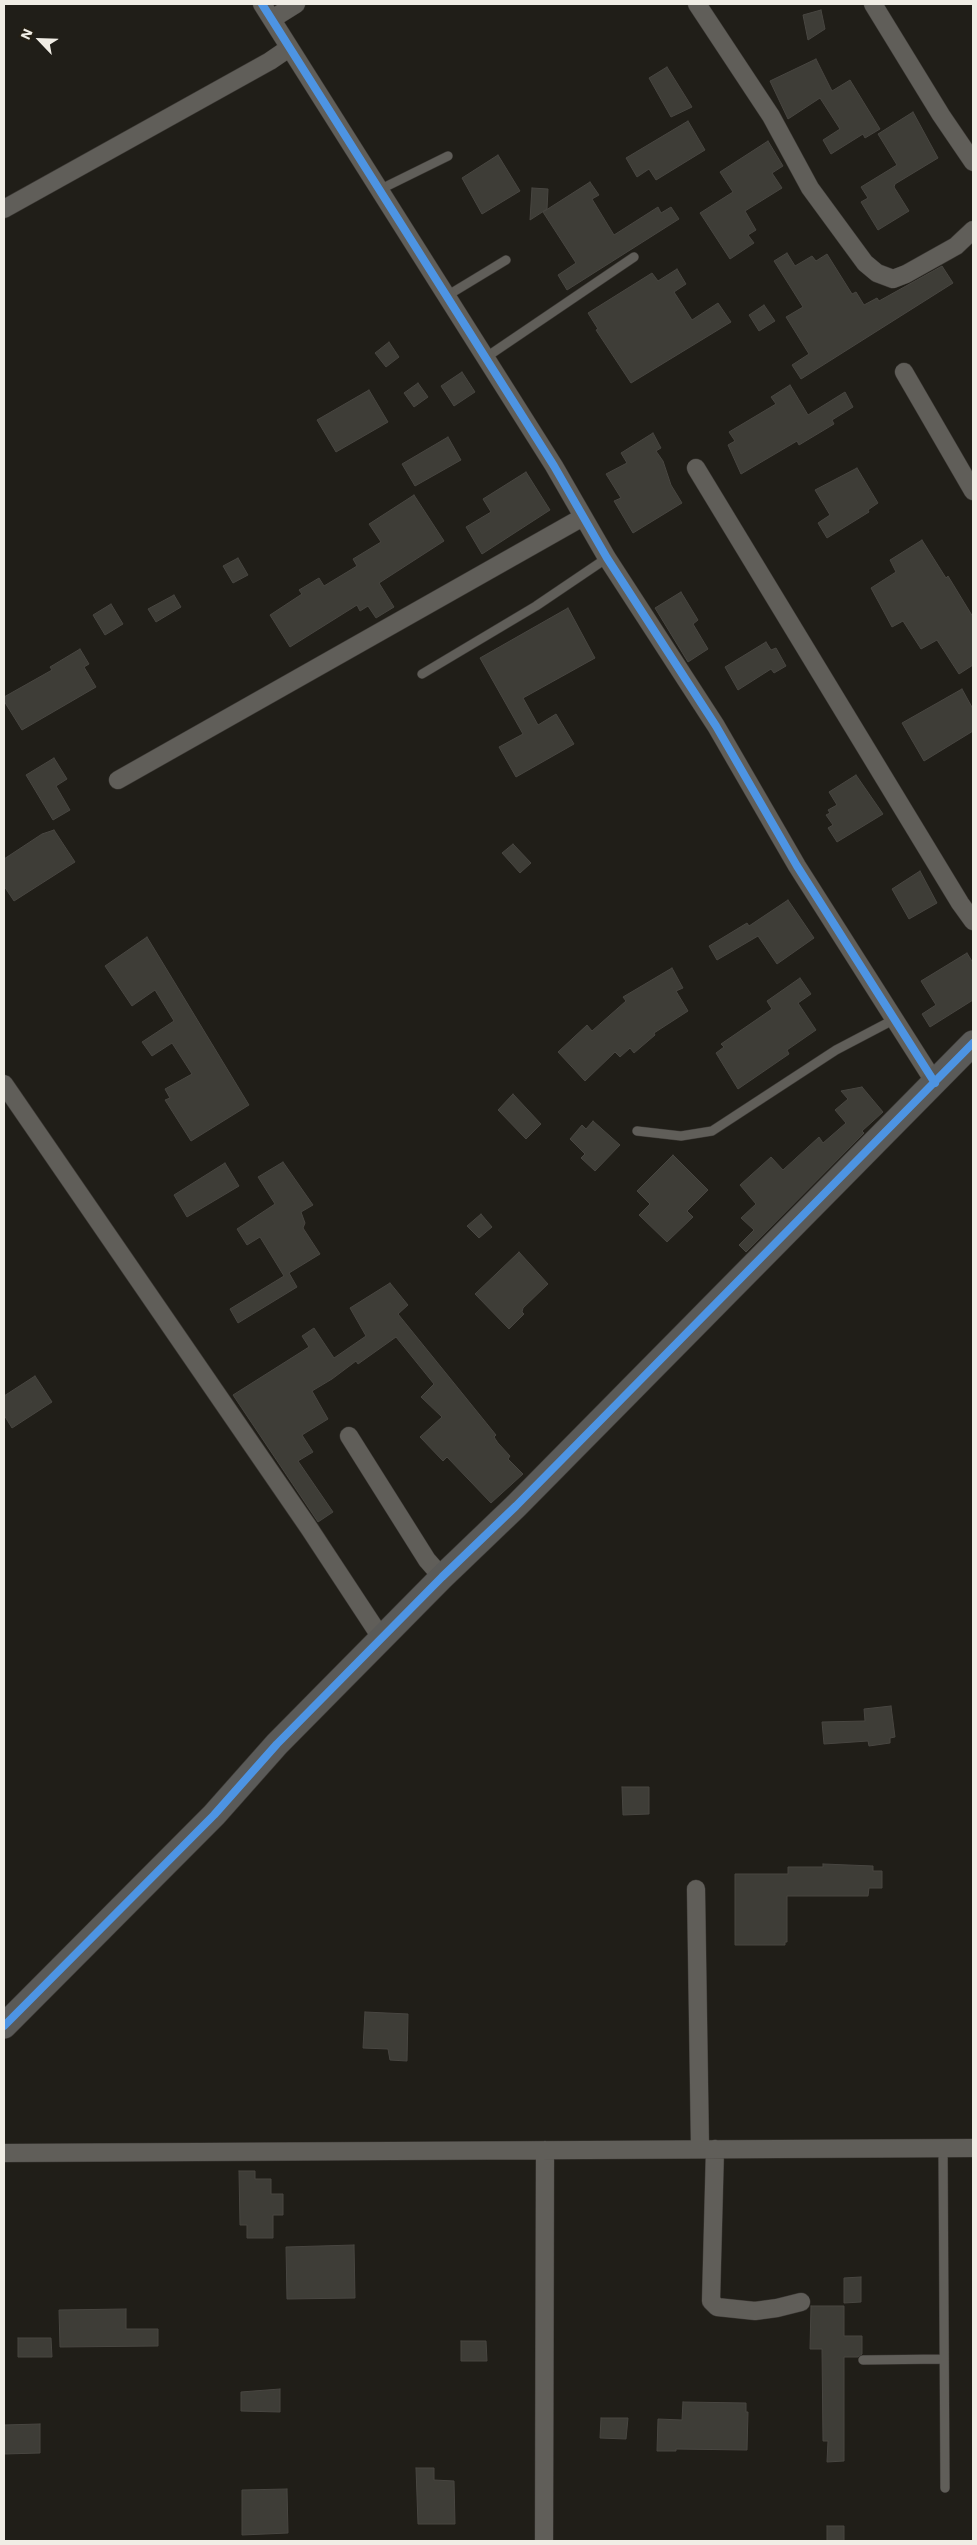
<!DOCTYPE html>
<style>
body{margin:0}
#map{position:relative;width:977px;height:2545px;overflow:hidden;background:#201e18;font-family:"Work Sans",sans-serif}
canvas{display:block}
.frame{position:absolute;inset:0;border:5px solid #f0ede5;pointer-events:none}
.north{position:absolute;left:15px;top:15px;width:50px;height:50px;-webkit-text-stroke:4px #241f14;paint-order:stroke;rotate:294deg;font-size:14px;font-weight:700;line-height:20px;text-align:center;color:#f0ede5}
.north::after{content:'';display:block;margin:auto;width:18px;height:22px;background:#f0ede5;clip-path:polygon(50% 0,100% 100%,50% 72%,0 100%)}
</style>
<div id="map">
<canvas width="977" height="2545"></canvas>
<div class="frame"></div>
<div class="north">N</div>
</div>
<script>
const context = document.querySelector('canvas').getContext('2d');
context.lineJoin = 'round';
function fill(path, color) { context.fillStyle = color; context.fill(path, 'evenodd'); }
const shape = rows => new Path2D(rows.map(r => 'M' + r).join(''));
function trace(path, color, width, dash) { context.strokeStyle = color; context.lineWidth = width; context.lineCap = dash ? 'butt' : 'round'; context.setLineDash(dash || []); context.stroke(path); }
const building = shape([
 [821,10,825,29,808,40,803,15,821,10],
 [816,59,832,91,850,80,880,129,865,138,863,134,831,154,823,140,840,129,820,98,788,119,770,81,816,59],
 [667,67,692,107,671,117,649,78,667,67],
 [913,112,938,158,895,184,894,187,909,211,878,230,861,202,868,198,861,187,897,165,878,134,913,112],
 [688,121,705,150,656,180,649,169,637,177,626,158,688,121],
 [768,141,783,166,772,173,782,188,745,211,756,230,748,235,754,243,730,259,700,213,733,192,720,172,768,141],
 [498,155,520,191,482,214,462,178,498,155],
 [590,182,599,195,592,199,614,235,658,207,661,213,671,207,679,219,567,290,558,275,576,263,543,212,590,182],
 [532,188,548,189,547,209,530,220,532,188],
 [787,253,795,266,812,256,816,261,827,254,852,294,856,292,864,305,877,298,879,301,942,266,953,283,801,379,792,365,809,354,786,317,803,307,774,261,787,253],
 [677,269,686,284,674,292,692,320,718,303,731,322,631,383,596,330,598,329,588,313,652,273,658,281,677,269],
 [764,305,775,321,759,331,749,315,764,305],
 [389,342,399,357,386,367,375,353,389,342],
 [462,372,475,392,454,406,441,386,462,372],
 [418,383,428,397,414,407,404,393,418,383],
 [790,385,808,415,845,392,853,407,832,420,834,424,799,445,797,441,741,474,728,445,735,441,729,432,776,404,771,397,790,385],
 [369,390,388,422,336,452,317,420,369,390],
 [653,433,661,448,656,451,663,461,671,485,682,503,633,533,614,501,621,498,606,474,627,463,621,453,653,433],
 [448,437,461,460,415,486,402,464,448,437],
 [857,468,878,503,868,510,869,512,827,538,818,523,830,515,815,490,857,468],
 [526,472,550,510,482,554,466,527,491,512,483,499,526,472],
 [414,495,444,541,379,583,394,607,376,618,368,606,360,611,357,605,290,647,270,615,302,594,299,590,319,578,324,586,357,566,353,559,381,542,369,524,414,495],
 [922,540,946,578,948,576,973,617,973,665,959,674,937,640,921,649,903,621,892,627,871,588,896,572,890,560,922,540],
 [238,558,248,575,233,583,223,566,238,558],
 [681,592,698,620,693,624,708,649,688,662,655,608,681,592],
 [174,595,181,607,156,622,148,609,174,595],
 [111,604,123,624,105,635,93,615,111,604],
 [568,608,595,658,523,698,538,725,556,714,574,744,516,777,499,747,523,734,480,658,568,608],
 [766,642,771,650,776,648,786,666,774,673,771,669,738,690,725,667,766,642],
 [80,649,89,664,84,667,96,687,22,730,4,701,4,697,52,670,50,667,80,649],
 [962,689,973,709,973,731,924,761,902,723,962,689],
 [54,758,67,779,56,786,70,810,53,820,26,775,54,758],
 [856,775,883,814,837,842,828,828,833,825,826,815,830,813,828,810,837,805,829,792,856,775],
 [54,830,75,862,14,901,4,886,4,859,42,834,54,830],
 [513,844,531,863,520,873,502,853,513,844],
 [920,871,937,903,909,919,892,889,920,871],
 [788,900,814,938,777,964,758,936,717,960,709,946,747,923,749,926,788,900],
 [147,937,249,1105,191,1141,165,1100,170,1098,165,1089,192,1074,172,1043,152,1056,142,1042,174,1021,155,990,132,1006,105,966,147,937],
 [967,953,973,963,973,1000,930,1027,922,1014,936,1005,921,981,967,953],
 [672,968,683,988,676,991,688,1011,654,1033,655,1035,634,1053,630,1048,620,1057,615,1052,585,1081,558,1052,587,1025,592,1031,626,1001,623,997,672,968],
 [800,978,811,994,798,1003,816,1030,787,1050,789,1054,738,1089,716,1053,724,1047,721,1044,772,1009,767,1001,800,978],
 [862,1087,883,1112,862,1131,864,1133,746,1252,739,1245,754,1230,741,1218,756,1204,740,1185,771,1157,783,1170,819,1137,823,1143,846,1123,835,1110,848,1099,841,1091,862,1087],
 [513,1094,541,1124,526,1139,498,1110,513,1094],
 [593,1121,620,1145,595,1171,581,1158,585,1154,570,1139,582,1125,586,1129,593,1121],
 [673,1155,708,1190,687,1211,693,1217,667,1242,639,1215,650,1204,637,1191,673,1155],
 [283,1162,313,1205,301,1212,305,1223,303,1228,320,1254,289,1273,297,1287,238,1323,230,1309,284,1276,260,1237,247,1245,237,1229,275,1204,258,1177,283,1162],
 [225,1163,239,1186,187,1217,174,1195,225,1163],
 [481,1214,492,1227,479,1238,467,1226,481,1214],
 [519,1252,548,1284,523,1308,522,1312,524,1314,509,1329,475,1294,519,1252],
 [390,1283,408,1305,398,1314,496,1435,494,1437,498,1443,510,1456,508,1459,523,1474,491,1503,447,1457,443,1461,420,1437,442,1417,421,1397,434,1384,396,1337,358,1364,356,1361,332,1379,312,1391,328,1419,302,1435,313,1452,298,1461,333,1512,318,1522,233,1395,309,1347,302,1336,314,1328,334,1358,366,1336,350,1308,390,1283],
 [35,1376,52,1402,12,1428,4,1415,4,1396,35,1376],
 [891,1706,895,1737,890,1738,890,1743,869,1746,868,1741,824,1744,822,1722,865,1721,864,1709,891,1706],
 [622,1787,649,1787,649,1814,623,1815,622,1787],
 [823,1864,873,1866,873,1871,882,1871,882,1888,869,1888,868,1896,787,1896,787,1942,785,1942,785,1945,735,1945,735,1874,788,1874,788,1867,823,1867,823,1864],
 [365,2012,408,2014,407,2061,390,2060,388,2049,363,2048,365,2012],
 [239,2171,255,2171,255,2179,271,2179,271,2194,283,2194,283,2215,273,2215,273,2238,247,2238,247,2225,240,2225,239,2171],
 [354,2245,355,2298,287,2299,286,2247,354,2245],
 [861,2277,861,2302,844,2303,844,2278,861,2277],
 [811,2306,844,2306,844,2336,862,2336,862,2354,858,2357,844,2357,844,2461,827,2462,828,2441,823,2441,822,2349,810,2349,811,2306],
 [126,2309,126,2329,158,2329,158,2346,60,2347,59,2310,126,2309],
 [18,2338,51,2338,52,2357,18,2357,18,2338],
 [461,2341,486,2341,487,2361,461,2361,461,2341],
 [280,2389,280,2412,241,2411,241,2392,280,2389],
 [683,2402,746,2403,746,2412,748,2412,747,2450,676,2449,676,2451,657,2451,658,2419,682,2420,683,2402],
 [601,2418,628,2418,626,2439,600,2438,601,2418],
 [40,2424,40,2453,4,2454,4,2425,40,2424],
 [416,2468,434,2468,434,2480,454,2481,455,2524,418,2524,416,2468],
 [287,2489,288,2533,242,2535,242,2490,287,2489],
 [827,2526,844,2526,844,2541,827,2541,827,2526]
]);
const lane = shape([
 [379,190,448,156],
 [445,297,506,260],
 [485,358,634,257],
 [422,674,536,606,607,558],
 [637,1131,681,1136,712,1131,836,1050,895,1019],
 [943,2147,945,2488],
 [863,2360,944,2359]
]);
const street = shape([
 [262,4,554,466,607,558,716,726,797,866,935,1083],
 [697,4,771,116,810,188,865,263,877,273,893,279,906,274,956,246,973,230],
 [873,4,941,115,973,162],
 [272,19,296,4],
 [4,209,270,61,289,48],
 [904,372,973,491],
 [696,468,960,903,973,921],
 [118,780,583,517],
 [4,1084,309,1528,382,1639],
 [349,1436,427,1560,442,1577],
 [696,1889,700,2148],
 [715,2149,711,2301,717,2307,755,2311,777,2308,801,2302],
 [4,2153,973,2148],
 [544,2541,545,2150]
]);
const secondary = shape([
 [4,2026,214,1815,277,1744,442,1577,516,1506,973,1043]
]);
const cycleway = shape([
 [262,4,554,466,607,558,716,726,797,866,935,1083],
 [4,2026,214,1815,277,1744,442,1577,516,1506,973,1043]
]);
fill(building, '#3e3d37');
trace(building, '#484641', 1);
trace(lane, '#3c3935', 10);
trace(street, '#3c3935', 19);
trace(secondary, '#3c3935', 26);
trace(lane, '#605e59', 9);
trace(street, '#605e59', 18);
trace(secondary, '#5a5a58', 25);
trace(cycleway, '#4d94e3', 8);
</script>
